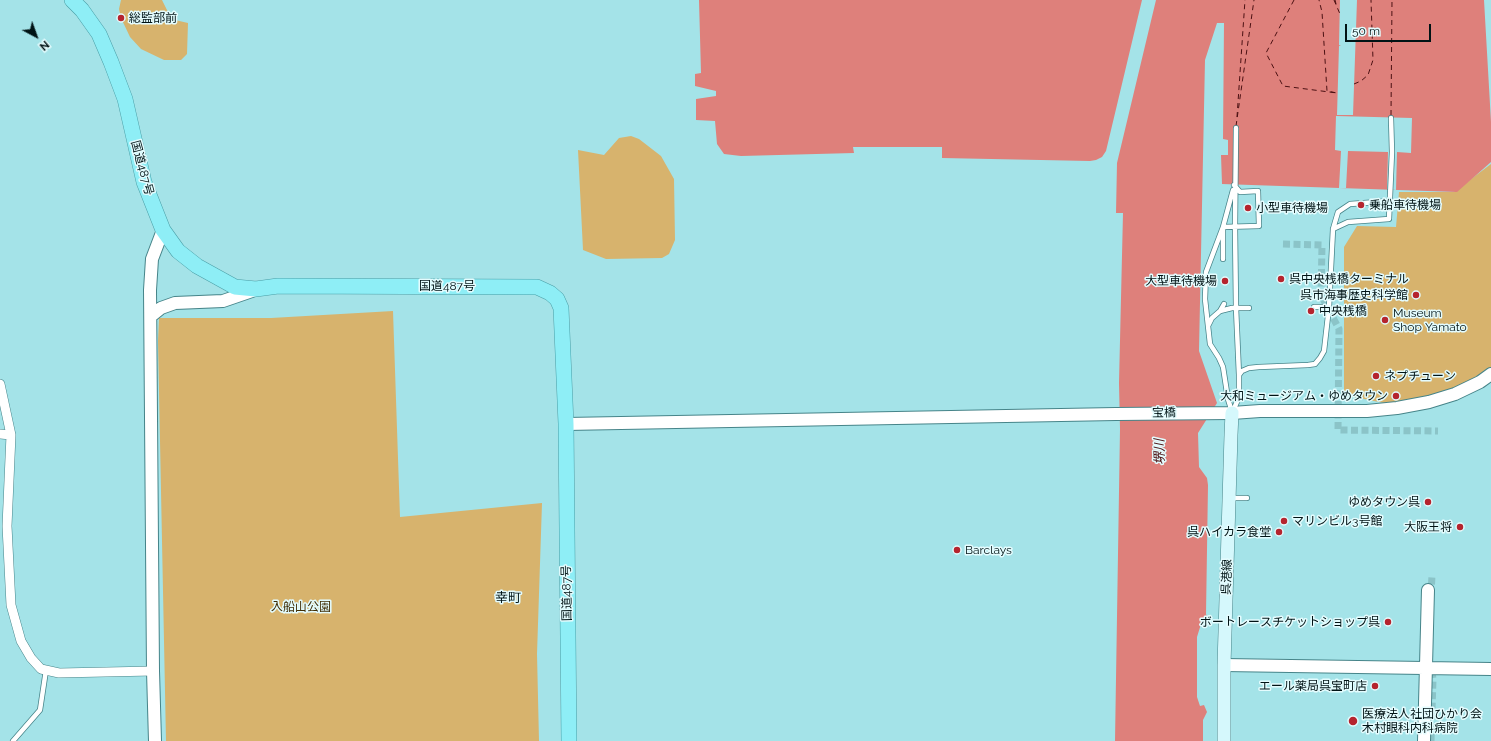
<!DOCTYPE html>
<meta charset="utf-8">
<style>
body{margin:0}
#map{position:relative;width:1491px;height:741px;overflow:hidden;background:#a4e3e8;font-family:Raleway,sans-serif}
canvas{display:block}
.north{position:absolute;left:16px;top:16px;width:40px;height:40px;-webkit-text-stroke:3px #e4fcfe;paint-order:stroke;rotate:139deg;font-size:11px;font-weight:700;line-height:16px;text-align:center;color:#001315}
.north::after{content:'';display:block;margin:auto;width:14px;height:18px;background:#001315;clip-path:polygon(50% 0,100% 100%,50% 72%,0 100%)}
.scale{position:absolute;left:1345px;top:24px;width:86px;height:18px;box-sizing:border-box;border:2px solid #001315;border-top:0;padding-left:5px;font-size:12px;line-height:14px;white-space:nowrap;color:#001315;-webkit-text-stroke:3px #e4fcfe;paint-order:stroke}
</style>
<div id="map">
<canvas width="1491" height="741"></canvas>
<div class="north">N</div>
<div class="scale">50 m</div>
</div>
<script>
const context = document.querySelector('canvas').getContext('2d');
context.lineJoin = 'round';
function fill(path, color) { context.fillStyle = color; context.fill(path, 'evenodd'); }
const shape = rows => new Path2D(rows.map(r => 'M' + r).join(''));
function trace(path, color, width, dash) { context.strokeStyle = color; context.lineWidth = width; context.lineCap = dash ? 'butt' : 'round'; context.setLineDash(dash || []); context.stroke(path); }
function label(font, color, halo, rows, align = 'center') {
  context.font = font + ' Raleway,"Noto Sans JP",sans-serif'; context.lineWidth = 3; context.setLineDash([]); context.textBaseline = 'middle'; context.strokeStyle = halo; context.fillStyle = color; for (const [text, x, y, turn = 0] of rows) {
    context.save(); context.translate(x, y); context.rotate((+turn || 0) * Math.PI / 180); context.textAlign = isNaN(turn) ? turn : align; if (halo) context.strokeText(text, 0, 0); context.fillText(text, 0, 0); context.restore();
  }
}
const green = shape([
 [121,0,162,0,169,14,175,20,188,23,187,54,181,60,164,60,141,49,130,37,121,18,119,9],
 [631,136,639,139,661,156,674,179,675,240,669,254,662,258,606,259,583,250,578,150,604,155,619,138],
 [1491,164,1491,368,1457,389,1418,400,1384,403,1344,395,1344,247,1357,226,1396,227,1399,192,1454,192],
 [393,311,400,517,542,503,537,654,539,741,166,741,158,341,159,318,271,318]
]);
const water = shape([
 [699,0,1142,0,1106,151,1102,157,1096,160,1090,161,942,158,942,147,853,147,854,153,741,156,724,154,717,144,715,121,696,120,696,99,716,96,716,91,695,86,695,74,701,73],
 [1156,0,1484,0,1491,122,1491,162,1457,192,1222,184,1221,155,1228,155,1228,140,1223,139,1224,23,1217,23,1205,60,1199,351,1217,403,1198,433,1199,467,1207,478,1208,485,1206,614,1208,621,1205,625,1201,624,1197,637,1197,697,1200,706,1204,705,1207,712,1203,720,1203,741,1115,741,1120,429,1119,383,1123,213,1116,213,1117,163]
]);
const pier = shape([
 [1340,0,1357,0,1353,115,1337,115,1339,46,1341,46,1339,45],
 [1336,116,1412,118,1411,153,1397,152,1396,190,1387,189,1388,152,1348,151,1346,188,1339,188,1341,151,1335,150]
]);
const ferry = shape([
 [1294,0,1266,53,1283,86,1337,93,1327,91,1322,12,1319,0],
 [1334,0,1340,14],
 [1335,0,1336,4],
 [1354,84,1361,81,1368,75,1373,60,1371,0],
 [1391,115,1392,0],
 [1237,117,1245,0],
 [1236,126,1254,0]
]);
const pedestrianTunnel = shape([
 [1283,244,1322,245,1321,295,1339,329,1338,430,1438,431],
 [1431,595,1432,575],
 [1431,741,1433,679,1431,665]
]);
const service = shape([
 [1236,128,1235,227,1236,308,1239,375],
 [1333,229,1348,222,1389,219,1392,152,1391,118],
 [1223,259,1223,227,1233,190],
 [1314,307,1329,307],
 [1220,311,1224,304],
 [1208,326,1205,299,1206,272,1223,227,1259,226,1258,191,1240,192,1234,185],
 [1233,411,1239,397,1239,375,1242,371,1249,368,1259,367,1308,365,1315,364,1320,358,1324,351,1329,307,1333,229,1338,212,1350,204,1391,201],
 [1232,412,1228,399,1223,367,1219,358,1210,344,1208,326,1212,318,1220,311,1232,308,1249,308],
 [1231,498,1247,498],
 [13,741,40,710,46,670]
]);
const minor = shape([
 [0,384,11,435,7,526,11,605,21,641,31,658,41,669,59,673,153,671],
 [0,434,11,435]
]);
const tertiary = shape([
 [151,316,161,308,175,303,223,301,255,290],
 [566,424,1116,414,1232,413,1260,411,1367,411,1397,408,1429,402,1455,394,1480,382,1491,374],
 [1224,665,1491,669],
 [155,741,153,671,150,290,152,259,163,230],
 [1424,741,1428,590]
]);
const secondary = shape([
 [1224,741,1224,665,1231,435,1232,413]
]);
const trunk = shape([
 [72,0,82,10,99,34,111,62,125,99,144,182,163,230,178,251,197,266,235,287,256,289,278,286,537,287,550,293,557,299,561,308,566,424,569,741]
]);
const markers = [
 [121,18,4,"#b5242e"],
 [1361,205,4,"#b5242e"],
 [1248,208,4,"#b5242e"],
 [1281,279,4,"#b5242e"],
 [1225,281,4,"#b5242e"],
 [1416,295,4,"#b5242e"],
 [1311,311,4,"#b5242e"],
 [1385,320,4,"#b5242e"],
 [1376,376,4,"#b5242e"],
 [1396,396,4,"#b5242e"],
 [1428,502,4,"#b5242e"],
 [1284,521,4,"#b5242e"],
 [1460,527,4,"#b5242e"],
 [1279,532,4,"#b5242e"],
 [957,550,4,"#b5242e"],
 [1388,622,4,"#b5242e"],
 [1375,686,4,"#b5242e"],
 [1353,721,5,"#b5242e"]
];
const poiNames = [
 ["総監部前",129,18],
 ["乗船車待機場",1369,205],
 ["小型車待機場",1256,208],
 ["呉中央桟橋ターミナル",1289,279],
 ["大型車待機場",1217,281,"right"],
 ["呉市海事歴史科学館",1408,295,"right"],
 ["中央桟橋",1319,311],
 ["Museum",1393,313],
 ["Shop Yamato",1393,327],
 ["ネプチューン",1384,376],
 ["大和ミュージアム・ゆめタウン",1388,396,"right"],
 ["ゆめタウン呉",1420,502,"right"],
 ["マリンビル3号館",1292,521],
 ["大阪王将",1452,527,"right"],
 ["呉ハイカラ食堂",1271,532,"right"],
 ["Barclays",965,550],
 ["ボートレースチケットショップ呉",1380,622,"right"],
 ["エール薬局呉宝町店",1367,686,"right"],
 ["医療法人社団ひかり会",1362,714],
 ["木村眼科内科病院",1362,728]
];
const streetNames = [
 ["国道487号",142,168,75],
 ["国道487号",447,286],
 ["宝橋",1164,413,-1],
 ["呉港線",1227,577,-88],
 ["国道487号",567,593,-91]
];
const parkNames = [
 ["入船山公園",301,607]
];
const waterNames = [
 ["堺川",1160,452,-92]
];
const neighbourhoodNames = [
 ["幸町",508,598]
];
fill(green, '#d7b36d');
fill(water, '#de807b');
fill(pier, '#a4e3e8');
trace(ferry, '#4c1113', 1, [5, 4]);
trace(pedestrianTunnel, '#8bc4c8', 7, [7, 3.5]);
trace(service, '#468489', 6);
trace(minor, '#468489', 10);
trace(tertiary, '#468489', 14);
trace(secondary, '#468489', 14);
trace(trunk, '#4a9ea6', 16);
trace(service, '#fff', 4.5);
trace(minor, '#fff', 9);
trace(tertiary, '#fff', 12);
trace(secondary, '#d5f8fc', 13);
trace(trunk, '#8eeef6', 15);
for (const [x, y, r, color] of markers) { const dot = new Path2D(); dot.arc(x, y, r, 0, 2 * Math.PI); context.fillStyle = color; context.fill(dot); trace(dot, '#e4fcfe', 1.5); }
label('12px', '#001315', '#e4fcfe', poiNames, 'left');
label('12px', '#001315', '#e4fcfe', streetNames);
label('12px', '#3f2d05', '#e4fcfe', parkNames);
label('italic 13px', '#4c1113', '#e4fcfe', waterNames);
label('13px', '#001315', '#e4fcfe', neighbourhoodNames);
</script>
